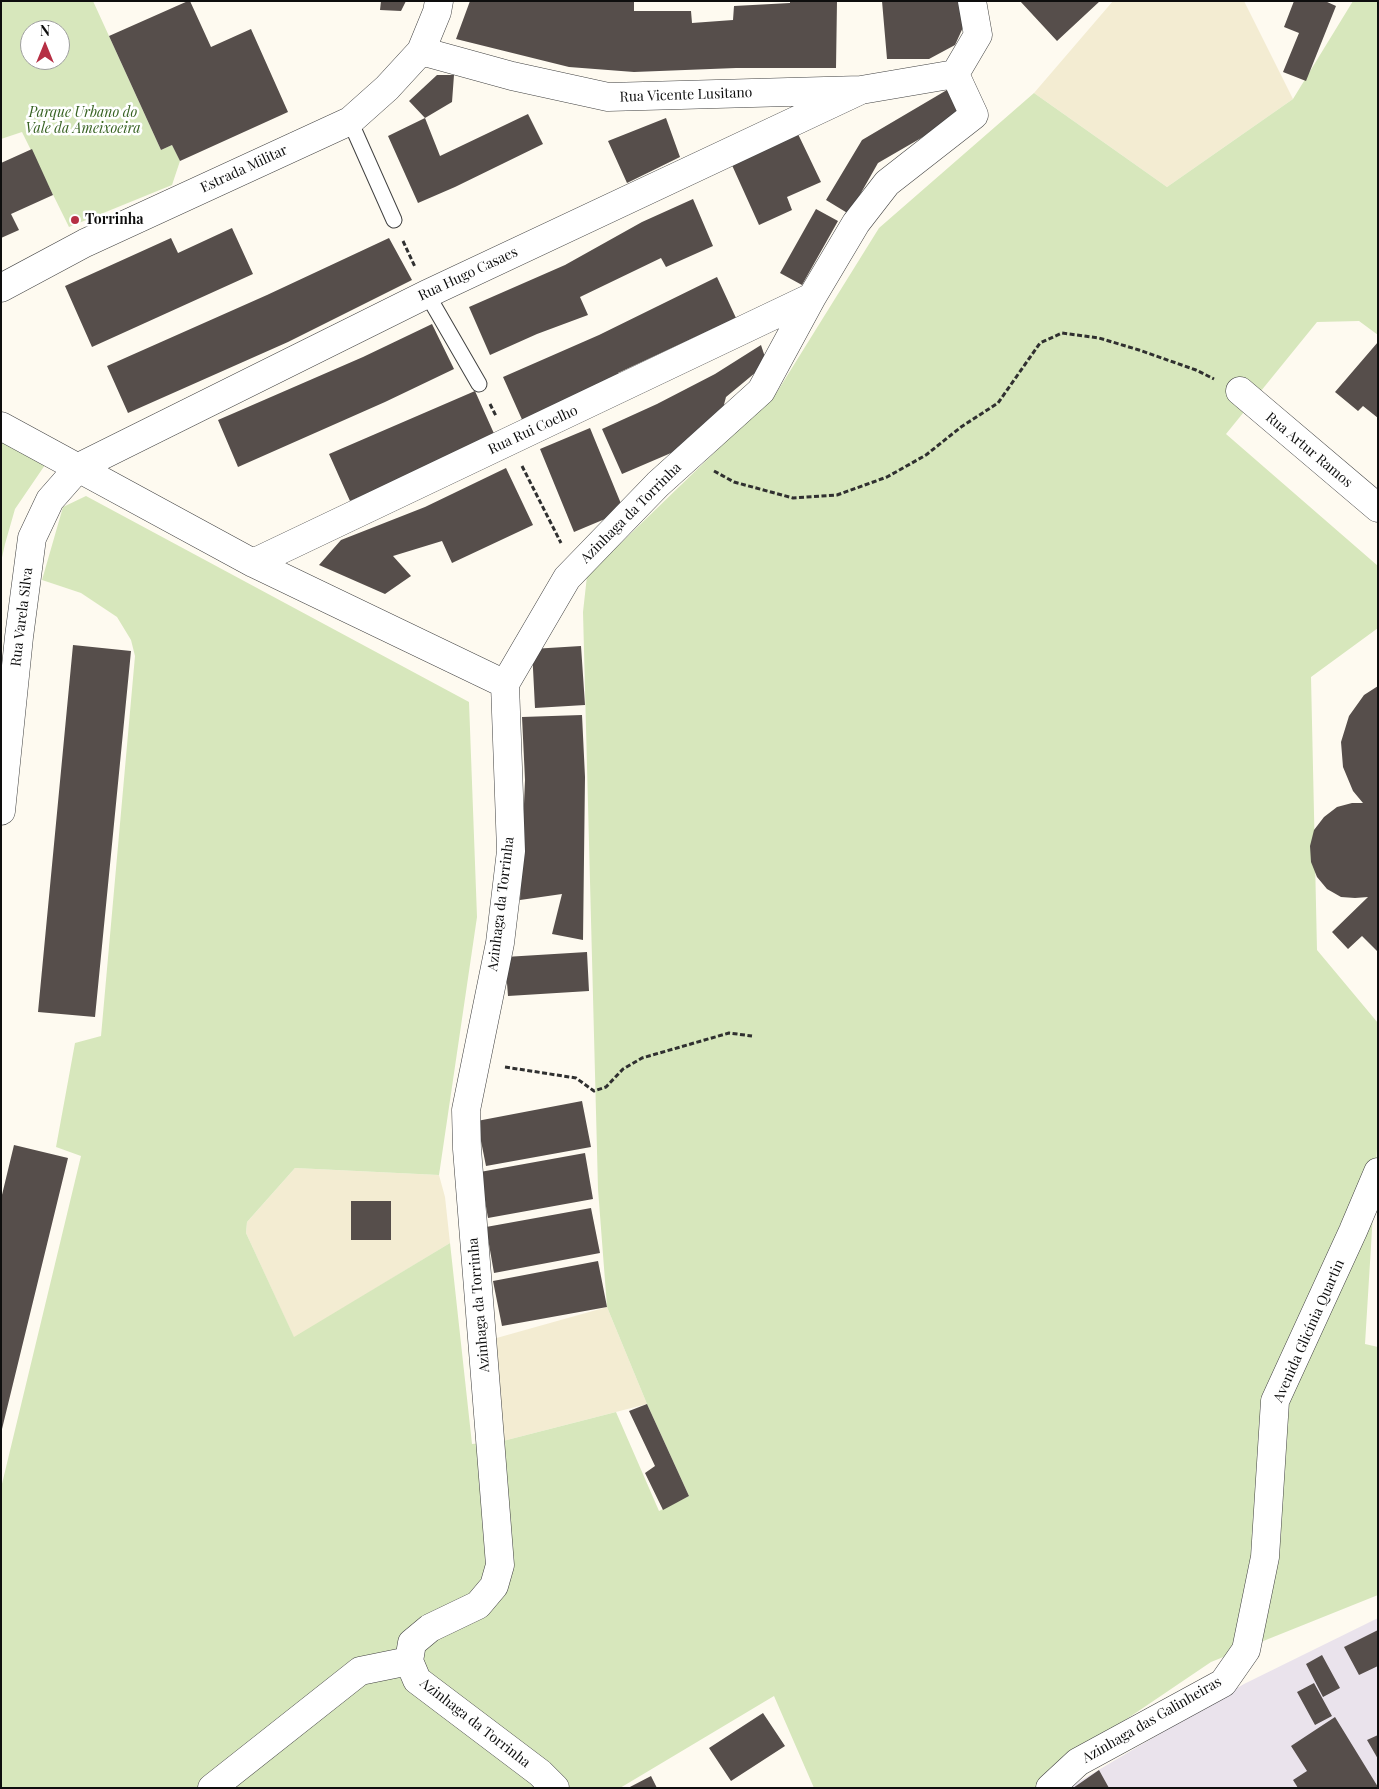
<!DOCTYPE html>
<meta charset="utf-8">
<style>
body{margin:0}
#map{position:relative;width:1379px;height:1789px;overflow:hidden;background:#fefaf0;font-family:"Playfair Display",serif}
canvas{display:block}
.frame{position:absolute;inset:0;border:2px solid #0e0e0e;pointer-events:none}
.north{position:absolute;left:20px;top:20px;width:50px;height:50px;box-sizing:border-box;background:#fff;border:1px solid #9f9f9f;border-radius:50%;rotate:0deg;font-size:14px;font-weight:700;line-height:20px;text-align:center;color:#0e0e0e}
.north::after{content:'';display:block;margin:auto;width:18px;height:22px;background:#b62f44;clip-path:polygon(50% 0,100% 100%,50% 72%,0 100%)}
</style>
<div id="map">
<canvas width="1379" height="1789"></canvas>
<div class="frame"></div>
<div class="north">N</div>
</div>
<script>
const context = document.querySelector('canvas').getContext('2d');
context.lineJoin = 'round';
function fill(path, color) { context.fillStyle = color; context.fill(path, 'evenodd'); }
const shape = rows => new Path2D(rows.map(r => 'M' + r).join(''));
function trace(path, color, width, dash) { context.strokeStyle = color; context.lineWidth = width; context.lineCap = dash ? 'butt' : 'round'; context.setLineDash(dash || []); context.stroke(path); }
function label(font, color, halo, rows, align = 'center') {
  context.font = font + ' "Playfair Display",serif'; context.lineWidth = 5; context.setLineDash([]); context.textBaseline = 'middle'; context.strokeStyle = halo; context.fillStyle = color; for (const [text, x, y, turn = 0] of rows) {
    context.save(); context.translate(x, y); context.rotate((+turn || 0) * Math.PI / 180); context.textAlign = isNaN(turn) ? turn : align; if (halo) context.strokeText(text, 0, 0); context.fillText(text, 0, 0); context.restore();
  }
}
const industrial = shape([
 [1378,1618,1378,1788,1068,1788,1244,1684]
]);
const farmland = shape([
 [1113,1,1244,1,1293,99,1167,187,1034,93],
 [295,1168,439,1175,445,1197,450,1243,294,1338,246,1233,247,1222],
 [607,1307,647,1404,503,1441,493,1339]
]);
const green = shape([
 [1,1,93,1,161,150,172,145,180,161,172,185,69,227,22,132,1,139],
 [30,30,60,30,60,60,30,60],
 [1353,1,1378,1,1378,335,1359,321,1317,322,1226,434,1378,566,1378,628,1311,677,1317,950,1378,1023,1378,1132,1365,1344,1378,1347,1378,1595,1211,1662,1066,1760,1035,1788,814,1788,774,1696,620,1788,1,1788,1,1488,81,1156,56,1147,75,1043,101,1036,135,656,131,640,117,617,81,593,42,580,63,507,86,496,469,702,477,917,439,1175,295,1168,247,1222,246,1233,294,1337,450,1243,472,1444,503,1441,616,1412,659,1511,689,1496,647,1404,607,1307,598,1189,583,612,587,576,777,392,879,228,1034,93,1167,187,1293,99],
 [1,440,45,465,15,509,5,544,1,562]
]);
const building = shape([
 [188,1,190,1,211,47,251,29,288,112,180,161,172,145,161,150,109,36],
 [381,1,406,1,401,11,380,10],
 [470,1,634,1,634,11,691,11,692,23,733,20,734,6,790,3,790,1,837,1,836,68,736,68,634,72,569,67,456,39],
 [882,1,962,1,965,23,955,45,929,59,887,59],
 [1020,1,1100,1,1057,41],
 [1294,1,1325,1,1336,6,1306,81,1283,72,1299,33,1284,27],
 [437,75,454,75,452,102,425,118,409,101],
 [952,87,966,112,878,163,849,214,826,200,862,140],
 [528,114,543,144,455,187,418,203,388,136,425,118,440,156],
 [666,118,680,157,627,183,608,141],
 [798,134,821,182,787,197,792,210,759,225,731,163],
 [32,149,53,195,11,214,19,230,1,238,1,163],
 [693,199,713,246,666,267,661,258,580,297,588,315,537,334,490,355,469,307,565,265,642,222],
 [816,209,838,221,802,285,780,273],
 [232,228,253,274,92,347,65,286,171,238,178,253],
 [389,238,412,280,288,342,128,413,107,366,267,295],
 [717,277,736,318,618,373,620,382,524,424,503,377,599,335],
 [432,324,454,369,385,402,238,467,218,420,363,357],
 [1378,342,1378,418,1363,406,1358,411,1335,392],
 [761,345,767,363,726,397,722,412,678,450,622,474,602,429,657,404,715,374],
 [475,391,496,438,350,501,329,454],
 [590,428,624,511,574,532,540,449],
 [506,468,533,525,452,563,442,541,393,556,411,576,385,594,319,565,341,540,425,507],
 [73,645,131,651,95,1017,38,1012],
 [581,646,585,705,535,708,532,649],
 [1378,686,1378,952,1362,936,1348,949,1332,932,1368,897,1355,898,1341,897,1327,889,1317,877,1311,862,1310,846,1314,830,1324,817,1337,807,1352,803,1363,803,1353,791,1343,767,1341,742,1349,716,1364,695],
 [582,715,585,777,583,940,552,934,562,894,520,900,525,780,522,717],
 [587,952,589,991,508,996,505,957],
 [582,1101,591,1147,486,1166,477,1121],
 [14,1145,68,1158,2,1429,1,1199],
 [585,1153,593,1199,488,1218,480,1172],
 [351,1201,391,1201,391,1240,351,1240],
 [591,1208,600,1253,494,1273,486,1227],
 [598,1261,607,1307,502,1326,493,1281],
 [647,1404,689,1496,663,1510,645,1473,655,1466,629,1411],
 [1378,1630,1378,1666,1359,1675,1344,1647],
 [1322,1655,1340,1688,1323,1697,1306,1664],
 [1314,1683,1332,1716,1315,1725,1297,1692],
 [763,1713,785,1746,731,1781,709,1748],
 [1335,1717,1378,1787,1378,1788,1298,1788,1293,1780,1307,1771,1291,1746],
 [1378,1735,1378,1759,1367,1740],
 [1099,1770,1109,1788,1073,1788],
 [651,1776,657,1788,628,1788]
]);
const path = shape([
 [403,241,415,267],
 [490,404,496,416],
 [522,466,561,543],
 [714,471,734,482,793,498,837,495,887,477,926,455,961,427,998,403,1040,343,1062,333,1099,338,1139,350,1196,370,1214,379],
 [505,1067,576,1078,594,1091,606,1087,623,1069,642,1058,729,1033,752,1036]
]);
const service = shape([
 [350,121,394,220],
 [427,294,479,384]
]);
const minor = shape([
 [421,51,512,76,608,97,861,90,955,74],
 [955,74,978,35,972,1],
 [1,288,85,243,350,121,387,88,421,51,437,12,439,1],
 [1240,391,1378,508],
 [1,426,253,563,505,684],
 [253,563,812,297],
 [1,811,19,637,32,538,50,500,79,467,427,294,861,90],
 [212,1788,360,1671,409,1661],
 [555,1788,540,1773,417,1680,409,1661,412,1643,430,1628,478,1605,494,1586,500,1565,467,1149,466,1110,500,943,511,851,505,684,567,578,658,484,761,391,812,297,856,223,887,183,974,115,955,74],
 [1050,1788,1078,1762,1223,1683,1246,1650,1265,1557,1275,1401,1353,1231,1378,1172]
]);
const markers = [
 [75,220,5,"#b62f44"]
];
const streetNames = [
 ["Rua Vicente Lusitano",686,95,-2],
 ["Estrada Militar",244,169,-25],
 ["Rua Hugo Casaes",468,274,-25],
 ["Rua Rui Coelho",533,430,-25],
 ["Rua Artur Ramos",1309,450,40],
 ["Azinhaga da Torrinha",631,513,-45],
 ["Rua Varela Silva",22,617,-83],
 ["Azinhaga da Torrinha",501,904,-83],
 ["Azinhaga da Torrinha",479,1305,-95],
 ["Avenida Glicínia Quartin",1309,1331,-66],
 ["Azinhaga das Galinheiras",1152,1720,-30],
 ["Azinhaga da Torrinha",475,1723,38]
];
const parkNames = [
 ["Parque Urbano do",83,113],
 ["Vale da Ameixoeira",83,129]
];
const poiNames = [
 ["Torrinha",85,220]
];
fill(industrial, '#eae3ec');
fill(farmland, '#f3ecd2');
fill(green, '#d7e7bc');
fill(building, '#564e4b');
trace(service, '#414141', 17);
trace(minor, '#414141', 29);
trace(path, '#303030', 3, [5, 2.5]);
trace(service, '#fff', 15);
trace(minor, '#fff', 28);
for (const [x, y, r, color] of markers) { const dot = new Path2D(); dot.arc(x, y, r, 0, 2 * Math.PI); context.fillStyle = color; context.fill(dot); trace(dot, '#fff', 2); }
label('14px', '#0e0e0e', '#fff', streetNames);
label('italic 14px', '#376222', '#fff', parkNames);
label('bold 14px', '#0e0e0e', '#fff', poiNames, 'left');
</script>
